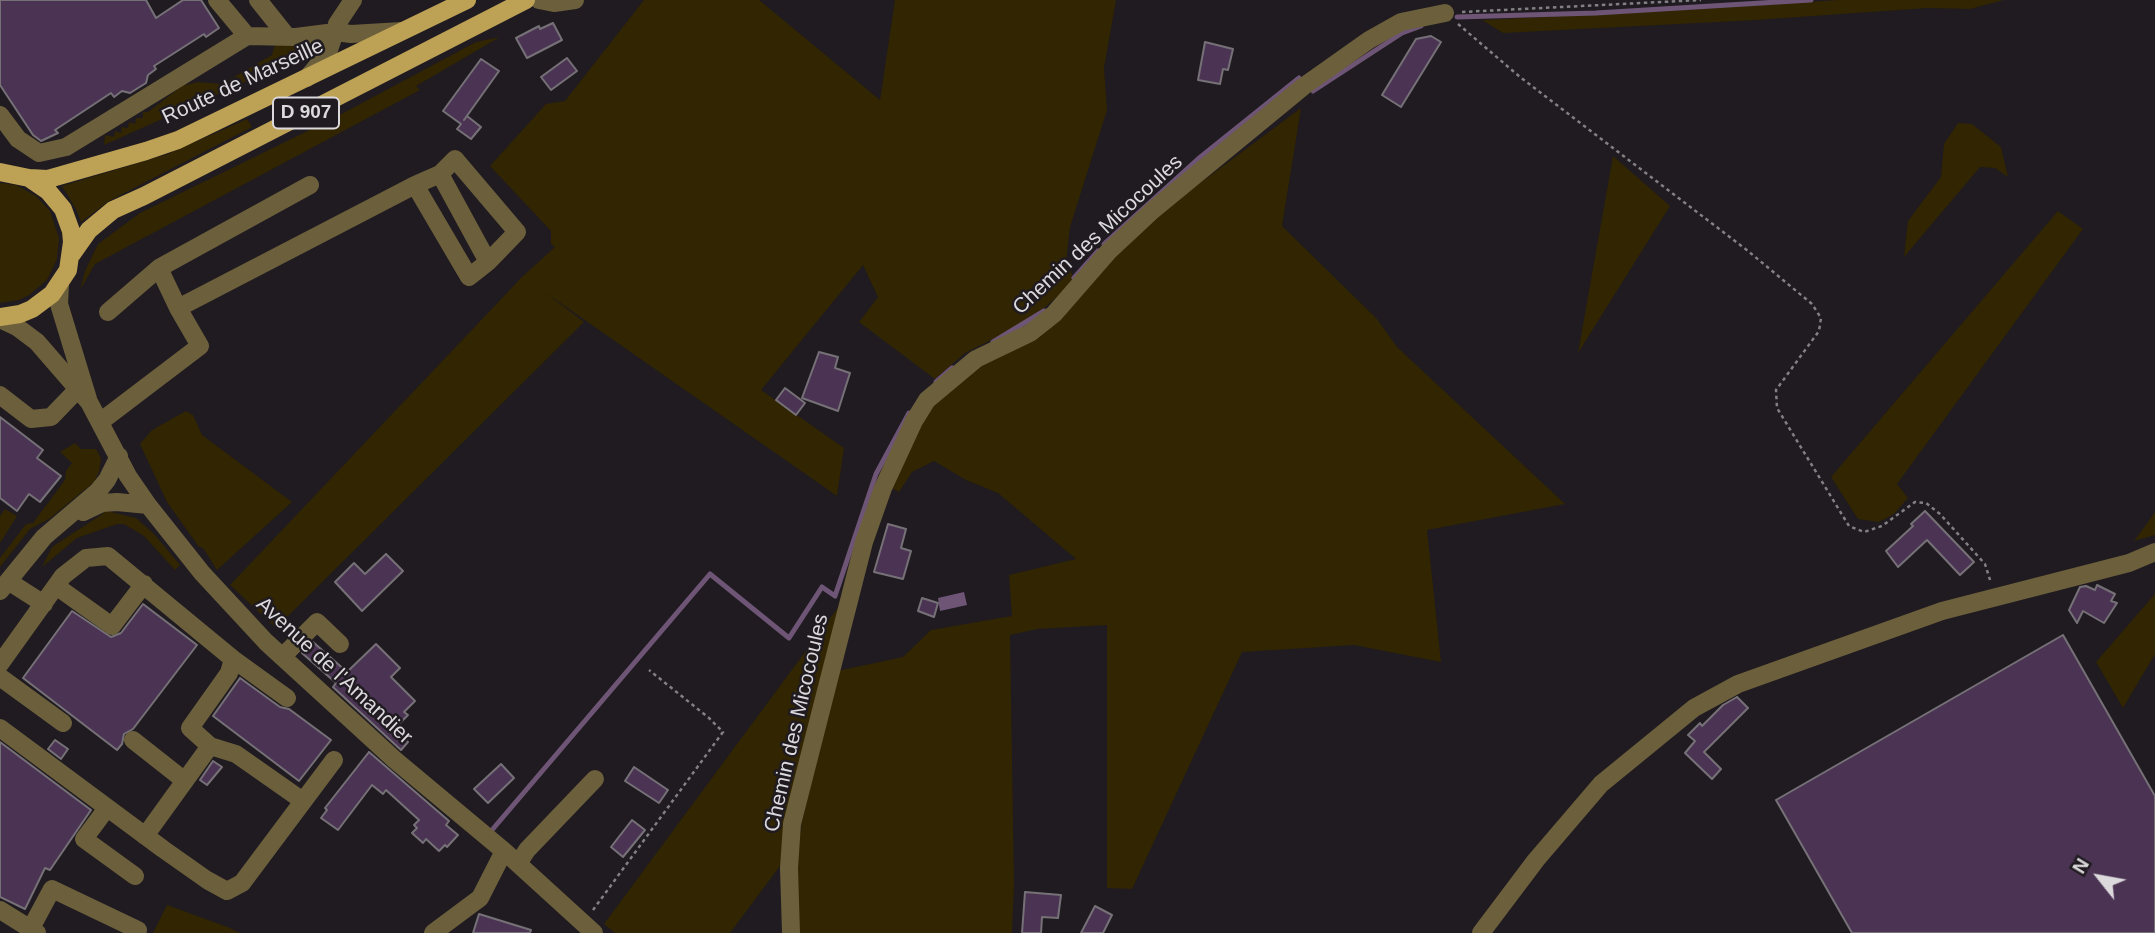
<!DOCTYPE html>
<style>
body{margin:0}
#map{position:relative;width:2155px;height:933px;overflow:hidden;background:#1f1b20;font-family:Arial,sans-serif}
canvas{display:block}
.north{position:absolute;left:2064px;top:842px;width:70px;height:70px;-webkit-text-stroke:5px #1f1b20;paint-order:stroke;rotate:301deg;font-size:19px;font-weight:700;line-height:28px;text-align:center;color:#dcd9dd}
.north::after{content:'';display:block;margin:auto;width:24px;height:32px;background:#dcd9dd;clip-path:polygon(50% 0,100% 100%,50% 72%,0 100%)}
</style>
<div id="map">
<canvas width="2155" height="933"></canvas>
<div class="north">N</div>
</div>
<script>
const context = document.querySelector('canvas').getContext('2d');
context.lineJoin = 'round';
function fill(path, color) { context.fillStyle = color; context.fill(path, 'evenodd'); }
const shape = rows => new Path2D(rows.map(r => 'M' + r).join(''));
function trace(path, color, width, dash) { context.strokeStyle = color; context.lineWidth = width; context.lineCap = dash ? 'butt' : 'round'; context.setLineDash(dash || []); context.stroke(path); }
function label(font, color, halo, rows, align = 'center') {
  context.font = font + ' Arial,sans-serif'; context.lineWidth = 5; context.setLineDash([]); context.textBaseline = 'middle'; context.strokeStyle = halo; context.fillStyle = color; for (const [text, x, y, turn = 0] of rows) {
    context.save(); context.translate(x, y); context.rotate((+turn || 0) * Math.PI / 180); context.textAlign = isNaN(turn) ? turn : align; if (halo) context.strokeText(text, 0, 0); context.fillText(text, 0, 0); context.restore();
  }
}
const green = shape([
 [644,0,759,0,880,100,895,0,1116,0,1104,68,1107,110,1070,227,1066,261,1075,281,1029,321,965,353,935,379,859,322,878,297,863,265,761,390,844,448,837,496,546,293,584,322,276,628,230,585,522,277,555,247,551,244,551,231,490,166,546,104,565,101],
 [1839,0,2004,0,1970,9,1927,8,1756,20,1503,33,1482,20,1670,11],
 [500,37,416,86,420,90,95,264,80,290,85,271,98,244,140,213,334,118,476,42],
 [275,43,298,47,301,57,104,145,105,135,114,137,115,131,121,133,122,127,128,128,129,122,135,124,136,118,143,118,143,112,148,112,182,86,197,82,222,84,272,55],
 [1301,108,1282,226,1377,319,1397,347,1565,504,1427,530,1441,662,1354,645,1242,652,1132,889,1107,888,1107,625,1037,629,1010,635,1014,884,1012,933,797,933,795,870,802,822,837,671,903,657,931,630,1012,616,1009,575,1076,559,998,493,966,480,934,461,912,472,899,492,888,486,918,427,938,400,977,367,1058,317,1133,233],
 [247,119,252,127,109,201,81,222,77,211,62,186,168,154],
 [1958,123,1972,124,2001,147,2008,177,1995,168,1980,167,1904,257,1908,221,1941,177,1944,144],
 [1613,156,1670,206,1578,353],
 [0,183,16,185,36,196,50,211,59,238,57,259,47,280,29,295,19,300,0,303],
 [2058,211,2083,229,1897,484,1908,498,1894,514,1879,522,1858,519,1831,477],
 [186,411,193,415,202,435,292,502,217,570,203,548,199,547,167,502,140,444,152,430],
 [75,443,81,449,96,449,101,458,99,472,94,482,49,519,30,529,0,567,0,558,26,524,33,523,65,480,66,471,72,463,60,452],
 [5,509,17,516,0,543,0,516],
 [107,511,136,518,154,534,180,565,175,570,144,536,124,524,117,524,77,538,42,567,52,547],
 [2155,512,2155,535,2134,541,2148,522],
 [2155,594,2155,654,2123,708,2096,662],
 [842,602,780,866,730,933,615,933,604,924],
 [167,905,230,928,240,933,153,933]
]);
const water = shape([
 [964,592,967,605,940,611,938,598]
]);
const stream = shape([
 [1457,17,1596,13,1811,0],
 [1313,91,1402,33,1421,26],
 [1104,244,1198,159,1299,78],
 [1074,278,1098,251],
 [993,342,1044,311],
 [936,382,952,368],
 [492,830,710,574,789,638,822,587,835,596,876,474,909,413]
]);
const building = shape([
 [0,0,146,0,156,18,183,0,201,0,219,28,206,37,204,34,154,66,156,69,148,75,146,83,130,93,122,91,114,97,111,93,55,130,58,133,41,141,33,135,0,85,0,0],
 [553,23,562,40,527,58,516,38,539,26,540,29,553,23],
 [1431,36,1441,42,1401,107,1382,95,1416,39,1431,36],
 [1205,42,1233,49,1228,70,1223,69,1220,84,1198,80,1205,42],
 [567,58,577,71,551,90,541,77,567,58],
 [481,59,499,71,464,120,467,116,481,127,471,139,457,129,461,124,443,111,481,59],
 [819,352,838,357,835,368,850,373,838,411,802,398,819,352],
 [785,388,805,403,796,415,776,400,785,388],
 [0,417,43,450,37,458,61,476,40,502,29,494,17,511,0,498,0,417],
 [1925,511,1974,562,1960,575,1927,540,1898,567,1886,551,1913,526,1911,524,1925,511],
 [888,524,906,529,901,548,911,551,903,579,874,572,888,524],
 [386,554,403,571,362,611,335,582,354,563,365,574,386,554],
 [2097,585,2115,594,2111,601,2117,603,2104,623,2083,611,2077,623,2069,610,2080,587,2086,586,2095,590,2097,585],
 [922,598,938,603,934,617,918,611,922,598],
 [143,604,197,645,133,729,124,734,122,744,117,750,23,678,72,611,111,637,121,633,143,604],
 [2063,635,2155,796,2155,933,1852,933,1776,800,2063,635],
 [313,642,347,672,376,644,400,668,391,677,415,701,404,712,408,715,393,730,408,742,401,750,333,687,336,683,302,653,313,642],
 [240,678,280,707,289,709,331,740,299,781,213,716,240,678],
 [1737,697,1748,708,1704,752,1721,769,1712,779,1685,753,1695,741,1688,735,1700,723,1702,726,1723,705,1737,697],
 [55,740,68,749,61,759,48,749,55,740],
 [0,742,91,810,50,870,45,868,25,909,0,897,0,742],
 [369,752,449,821,446,825,458,835,447,847,445,845,439,851,426,839,423,843,412,833,417,828,414,825,419,820,386,790,383,794,372,785,338,830,321,818,327,810,325,808,369,752],
 [213,761,222,767,207,785,200,780,213,761],
 [501,764,514,778,488,803,474,789,501,764],
 [634,767,668,790,659,803,625,781,634,767],
 [632,820,645,830,623,857,611,847,632,820],
 [1025,892,1061,895,1058,918,1042,917,1041,933,1022,933,1025,892],
 [1095,906,1112,915,1103,933,1081,933,1095,906],
 [479,914,531,930,530,933,473,933,479,914]
]);
const path = shape([
 [1462,12,1701,0],
 [1458,24,1520,77,1748,251,1812,304,1821,318,1819,331,1776,390,1777,408,1849,526,1864,532,1882,526,1915,502,1926,503,1940,514,1985,564,1990,580],
 [593,910,723,732,709,718,649,670]
]);
const minor = shape([
 [217,0,247,36],
 [258,0,286,35],
 [539,0,554,3,575,0],
 [307,78,328,53,335,32,351,34,402,31],
 [0,115,18,139,39,153,66,147,247,36,296,37,335,32,337,24,353,0],
 [440,174,455,159,517,232,488,262],
 [60,285,59,304,88,399],
 [178,308,415,185,469,277,488,262,440,174,415,185],
 [108,312,159,268],
 [0,319,17,327,37,342,89,402,128,476,148,505,202,573,266,642,395,760,504,851,594,933],
 [0,395,31,419,51,417,78,389],
 [100,422,200,346,178,308,159,268,310,185],
 [83,512,102,503,117,502,148,505],
 [8,581,44,604],
 [56,586,112,626,144,584],
 [0,591,44,537,98,491,107,480,119,456],
 [282,657,317,622,340,644],
 [233,659,287,698],
 [0,664,63,576,86,558,108,556,233,659,229,673,190,728,210,746,145,836],
 [0,677,63,723],
 [0,728,163,849,207,880,227,891,242,883,334,760],
 [133,740,185,781],
 [210,746,236,754,303,801],
 [107,808,84,839,135,876],
 [518,864,527,850,595,779],
 [0,910,37,933],
 [30,930,52,889,138,930,136,933],
 [433,933,480,898,504,851],
 [791,933,789,868,792,824,864,542,883,488,914,421,927,400,976,359,1030,333,1054,314,1108,252,1153,210,1304,86,1369,40,1401,22,1445,13],
 [1481,933,1536,860,1601,784,1694,708,1738,684,1942,611,2129,563,2155,552]
]);
const major = shape([
 [0,172,29,178,48,191,63,209,71,231,72,242,68,270,52,294,32,309,20,314,0,317],
 [29,178,48,179,146,151,178,140,467,0],
 [72,254,89,230,113,210,144,196,526,0]
]);
const shields = [
 [306,113,66]
];
const shieldNames = [
 ["D 907",306,113]
];
const streetNames = [
 ["Route de Marseille",243,82,-25],
 ["Chemin des Micocoules",1098,235,-43],
 ["Avenue de l'Amandier",334,671,43],
 ["Chemin des Micocoules",797,723,-77]
];
fill(green, '#312502');
fill(water, '#6e5576');
trace(stream, '#6e5576', 5);
fill(building, '#4b3453');
trace(building, '#757177', 2);
trace(path, '#838084', 2.5, [3.5, 3.5]);
trace(minor, '#6c5f3c', 18);
trace(major, '#bda255', 18);
for (const [x, y, w] of shields) { const box = new Path2D(); box.roundRect(x - w / 2, y - 15.5, w, 31, 5); context.fillStyle = '#1f1b20'; context.fill(box); trace(box, '#dcd9dd', 2); }
label('bold 19px', '#dcd9dd', null, shieldNames);
label('21px', '#dcd9dd', '#1f1b20', streetNames);
</script>
